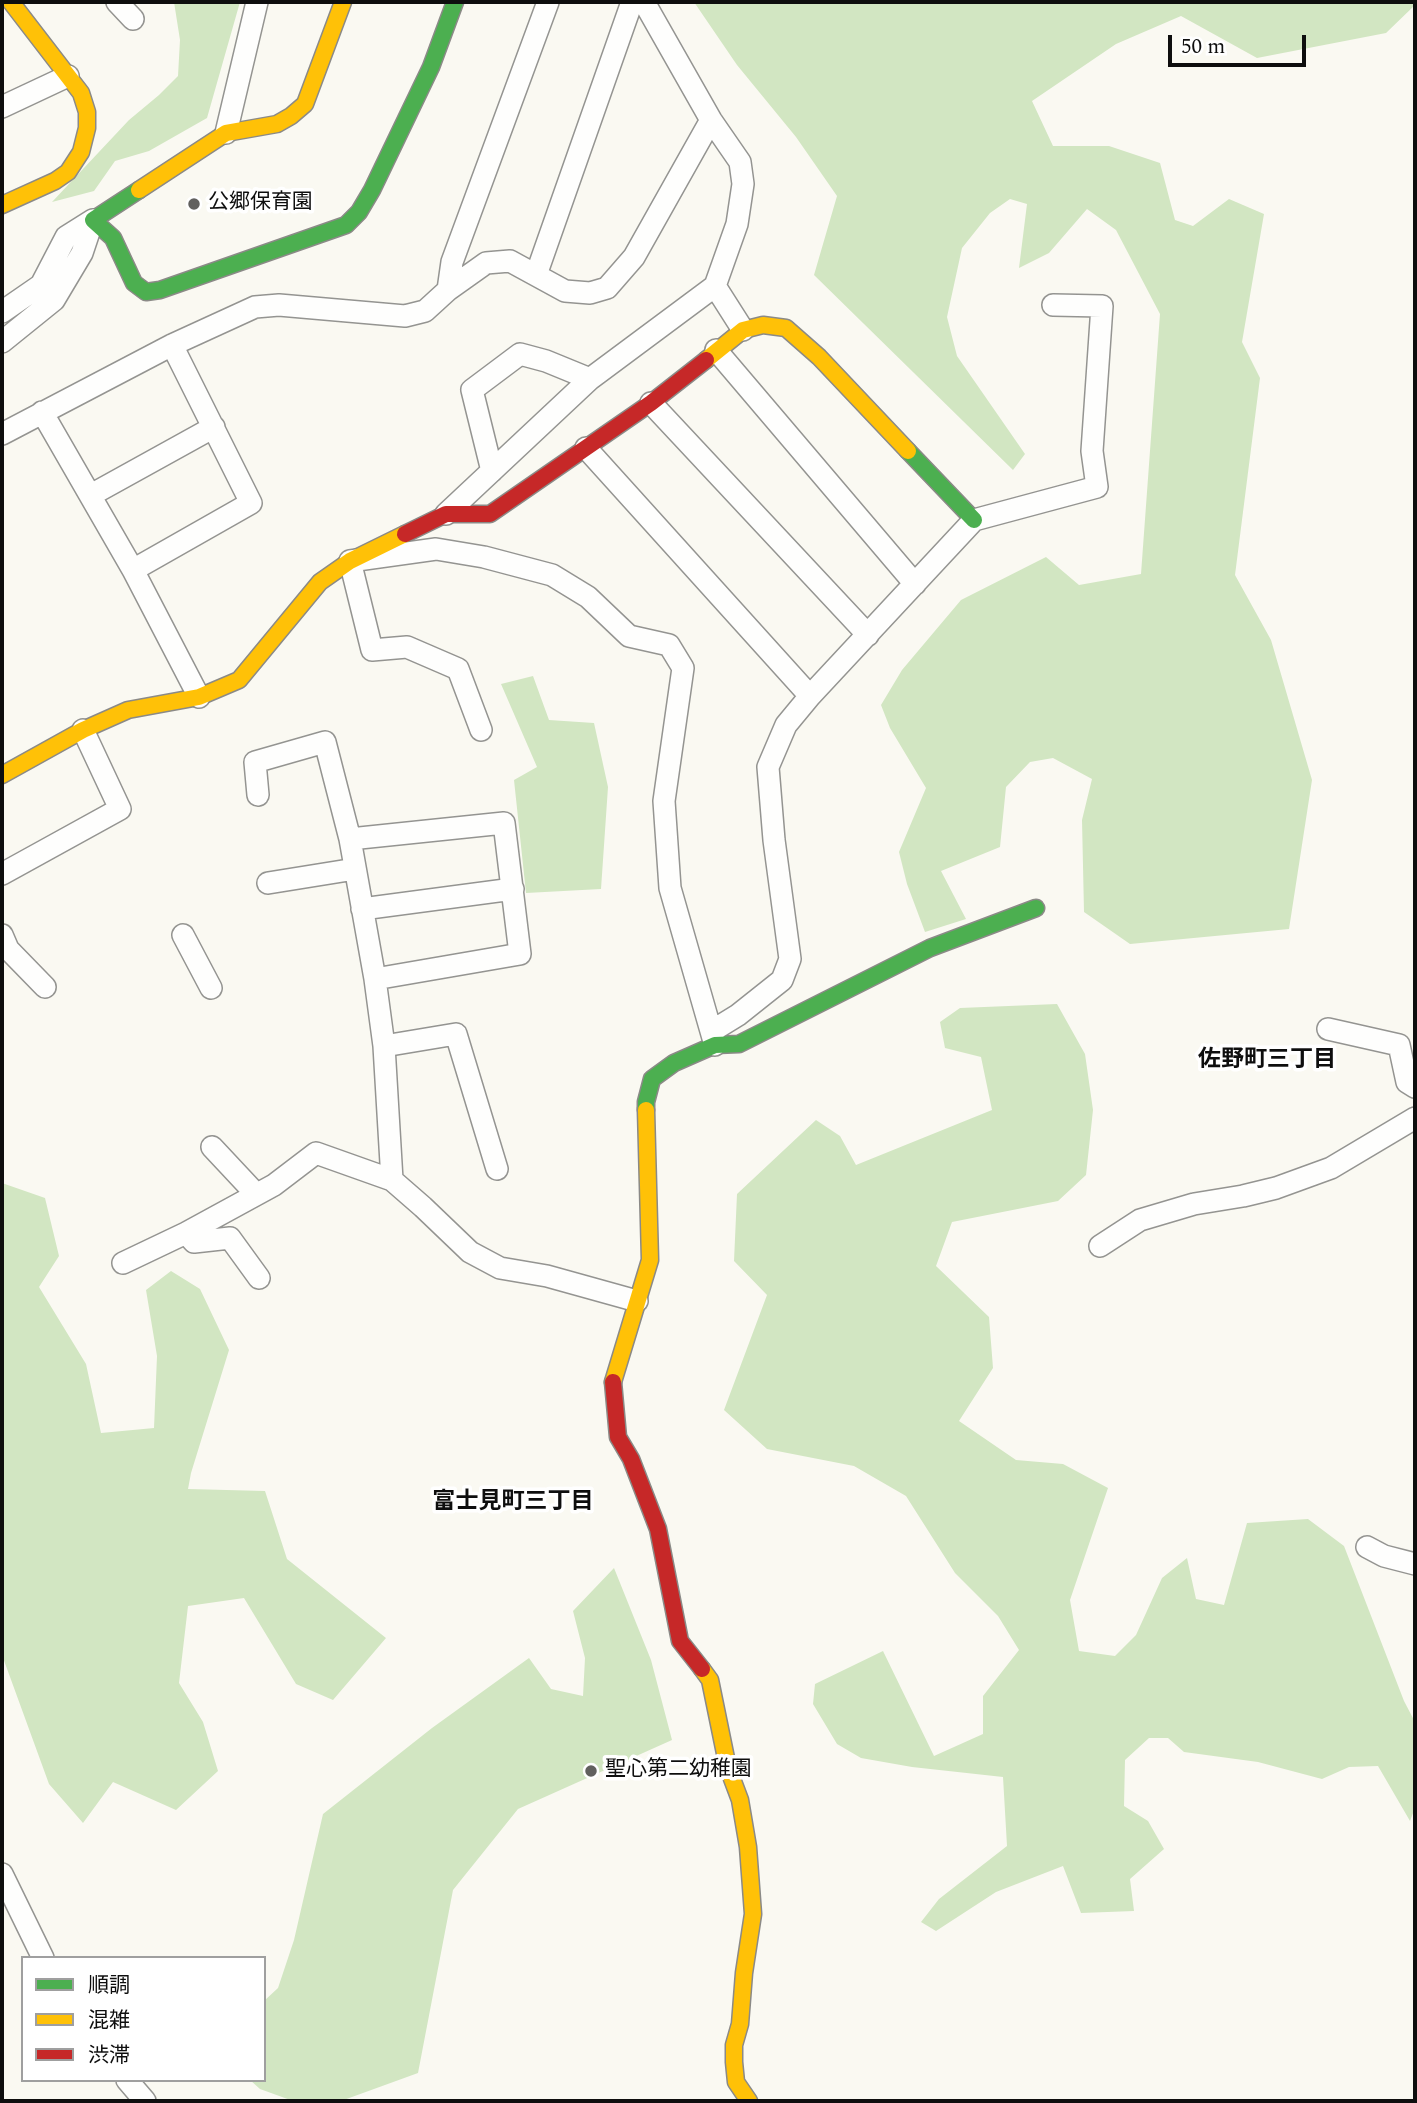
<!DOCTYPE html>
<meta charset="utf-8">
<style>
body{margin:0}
#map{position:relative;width:1417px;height:2103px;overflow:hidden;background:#faf9f2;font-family:Spectral,"Noto Sans JP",serif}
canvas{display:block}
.frame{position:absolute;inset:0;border:4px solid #0e0e0e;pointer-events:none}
.legend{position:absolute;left:21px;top:1956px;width:245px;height:126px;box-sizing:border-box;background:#fff;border:2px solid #9f9f9f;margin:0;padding:9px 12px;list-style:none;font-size:21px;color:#0e0e0e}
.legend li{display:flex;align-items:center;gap:14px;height:35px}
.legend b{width:35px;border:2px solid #9f9f9f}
.scale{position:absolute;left:1168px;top:35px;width:138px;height:32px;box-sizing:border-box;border:4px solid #0e0e0e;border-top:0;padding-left:9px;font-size:21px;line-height:24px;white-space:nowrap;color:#0e0e0e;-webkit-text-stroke:5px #fff;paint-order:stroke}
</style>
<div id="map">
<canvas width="1417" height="2103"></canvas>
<div class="frame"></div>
<ul class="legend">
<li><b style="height:9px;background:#4caf50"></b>順調</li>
<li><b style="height:9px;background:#ffc107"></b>混雑</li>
<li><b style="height:9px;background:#c62828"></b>渋滞</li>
</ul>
<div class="scale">50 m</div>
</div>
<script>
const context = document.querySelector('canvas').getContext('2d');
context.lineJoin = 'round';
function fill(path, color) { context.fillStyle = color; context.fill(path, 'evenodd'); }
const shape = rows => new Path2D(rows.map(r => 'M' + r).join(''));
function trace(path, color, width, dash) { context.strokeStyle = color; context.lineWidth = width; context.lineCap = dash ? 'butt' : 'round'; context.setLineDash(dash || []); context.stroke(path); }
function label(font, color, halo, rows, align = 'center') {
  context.font = font + ' Spectral,"Noto Sans JP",serif'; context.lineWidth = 7; context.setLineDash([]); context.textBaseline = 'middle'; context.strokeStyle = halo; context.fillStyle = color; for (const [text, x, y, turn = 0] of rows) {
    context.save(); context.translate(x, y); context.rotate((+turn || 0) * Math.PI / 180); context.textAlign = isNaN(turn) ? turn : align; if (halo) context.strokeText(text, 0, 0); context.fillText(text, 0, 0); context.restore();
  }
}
const forest = shape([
 [174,2,240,2,207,118,149,151,115,161,94,191,52,202,129,120,159,95,178,76,180,40],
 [694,2,1415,2,1415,5,1386,33,1257,58,1181,16,1116,44,1032,101,1053,146,1109,146,1160,163,1175,220,1193,226,1229,199,1264,214,1242,342,1260,378,1235,575,1271,640,1312,780,1289,929,1130,944,1084,912,1082,820,1092,779,1053,758,1030,762,1006,787,1000,847,941,871,966,919,925,932,907,884,899,852,926,788,890,728,881,705,902,670,961,600,1046,557,1079,585,1141,574,1160,314,1116,230,1087,209,1049,253,1019,268,1027,204,1010,199,990,213,962,248,947,317,957,356,1025,454,1013,470,814,275,837,196,796,137,737,65],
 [533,676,549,720,594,723,608,787,601,889,526,893,514,780,537,767,501,684],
 [1057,1004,1085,1054,1093,1110,1086,1175,1058,1201,952,1222,936,1266,989,1317,993,1368,959,1421,1016,1460,1063,1464,1108,1488,1070,1600,1079,1651,1115,1656,1136,1635,1162,1578,1187,1558,1196,1599,1224,1605,1247,1523,1308,1519,1344,1546,1404,1701,1415,1722,1415,1808,1410,1821,1378,1766,1349,1767,1322,1779,1258,1762,1184,1752,1168,1738,1149,1738,1125,1760,1124,1806,1148,1821,1164,1849,1130,1879,1134,1911,1081,1913,1063,1866,996,1892,936,1931,921,1922,939,1899,1007,1846,1003,1777,912,1767,861,1758,837,1744,813,1704,815,1684,883,1651,934,1756,983,1734,983,1696,1019,1650,998,1616,955,1573,906,1496,854,1466,767,1449,724,1410,767,1295,734,1261,737,1194,816,1120,840,1136,856,1165,992,1110,981,1057,945,1048,940,1022,960,1008],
 [2,1183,45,1198,59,1256,39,1287,86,1364,101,1433,154,1428,157,1356,146,1290,171,1271,200,1289,229,1350,191,1473,188,1489,265,1491,287,1559,386,1638,333,1700,296,1684,244,1598,188,1606,179,1683,203,1722,218,1771,176,1810,113,1782,83,1823,49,1784,2,1655],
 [614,1568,651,1660,672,1740,518,1809,453,1890,418,2073,341,2101,293,2101,260,2089,250,2080,264,2080,264,2001,278,1988,294,1940,323,1814,432,1728,529,1658,551,1689,583,1696,585,1658,573,1611]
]);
const street = shape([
 [117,2,133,19],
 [644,2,711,120,740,162,743,184,737,224,715,286,743,330],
 [2,107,68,76],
 [226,133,257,2],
 [536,275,632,2],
 [448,290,452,262,548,2],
 [2,312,41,285,66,237,93,220],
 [2,342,54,300,82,253,93,220],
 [716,350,915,584],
 [651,403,868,635],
 [42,412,133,570,199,697],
 [2,434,172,345,255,307,279,305,405,316,425,311,448,290,486,263,510,261,565,291,590,293,607,288,634,257,711,120],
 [586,448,810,696],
 [492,471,472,390,520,354,546,361,590,379],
 [91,495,214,427],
 [446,514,590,379,715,286],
 [133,570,251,503,172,345],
 [481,730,458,669,407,647,372,650,350,561,436,549,484,557,552,575,588,597,629,636,669,645,683,668,664,801,670,888,715,1045],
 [258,795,255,762,325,742,350,839,375,979,384,1046,392,1180,423,1207,470,1252,500,1268,547,1276,637,1301],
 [350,839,504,823,520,954,375,979],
 [2,874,120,809,83,730],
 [268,883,355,869],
 [362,909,513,889],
 [2,935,8,949,45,987],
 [183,935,211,988],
 [1328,1029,1399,1045,1407,1082,1415,1087],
 [712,1031,738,1015,782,980,790,959,774,840,768,767,786,725,810,696,974,520,1097,487,1092,451,1102,306,1053,305],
 [384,1046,456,1034,497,1169],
 [212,1147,256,1194],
 [186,1233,194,1242,230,1238,259,1278],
 [1100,1246,1140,1220,1194,1204,1243,1196,1276,1188,1331,1168,1415,1118],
 [123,1263,186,1233,274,1185,316,1153,392,1180],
 [1367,1547,1384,1556,1415,1564],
 [2,1874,43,1958],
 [127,2080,145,2101]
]);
const fast = shape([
 [139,190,93,220,113,238,134,283,146,292,160,290,346,225,359,212,372,190,431,67,455,2],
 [908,451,974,520],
 [646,1110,646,1102,652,1079,674,1063,715,1045,739,1044,930,948,1036,908]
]);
const slow = shape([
 [139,190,226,133,277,124,291,116,305,104,343,2],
 [2,205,55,181,68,172,81,152,87,128,87,112,81,93,11,2],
 [706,360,743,330,763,325,786,328,819,357,908,451],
 [2,775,83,730,128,710,199,697,239,680,320,582,350,561,405,534],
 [613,1382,650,1260,646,1110],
 [702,1669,710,1680,728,1768,740,1800,748,1847,753,1914,744,1973,740,2024,734,2045,734,2062,736,2082,749,2101]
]);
const jam = shape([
 [405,534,446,514,490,514,651,403,706,360],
 [613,1382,618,1437,631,1459,658,1529,680,1641,702,1669]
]);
const markers = [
 [194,204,7,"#61605e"],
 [591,1771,7,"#61605e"]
];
const poiNames = [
 ["公郷保育園",208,204],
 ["聖心第二幼稚園",605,1771]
];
const neighbourhoodNames = [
 ["佐野町三丁目",1267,1061],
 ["富士見町三丁目",513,1503]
];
fill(forest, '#d2e6c2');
trace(street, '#949491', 24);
trace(fast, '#8b8a87', 19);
trace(slow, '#8b8a87', 19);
trace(jam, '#8b8a87', 19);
trace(street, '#fefefd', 21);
trace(fast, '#4caf50', 16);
trace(slow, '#ffc107', 16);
trace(jam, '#c62828', 16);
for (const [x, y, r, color] of markers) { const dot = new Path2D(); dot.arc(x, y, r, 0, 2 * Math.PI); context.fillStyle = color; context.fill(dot); trace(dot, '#fff', 2.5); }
label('21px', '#0e0e0e', '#fff', poiNames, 'left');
label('bold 23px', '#0e0e0e', '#fff', neighbourhoodNames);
</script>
